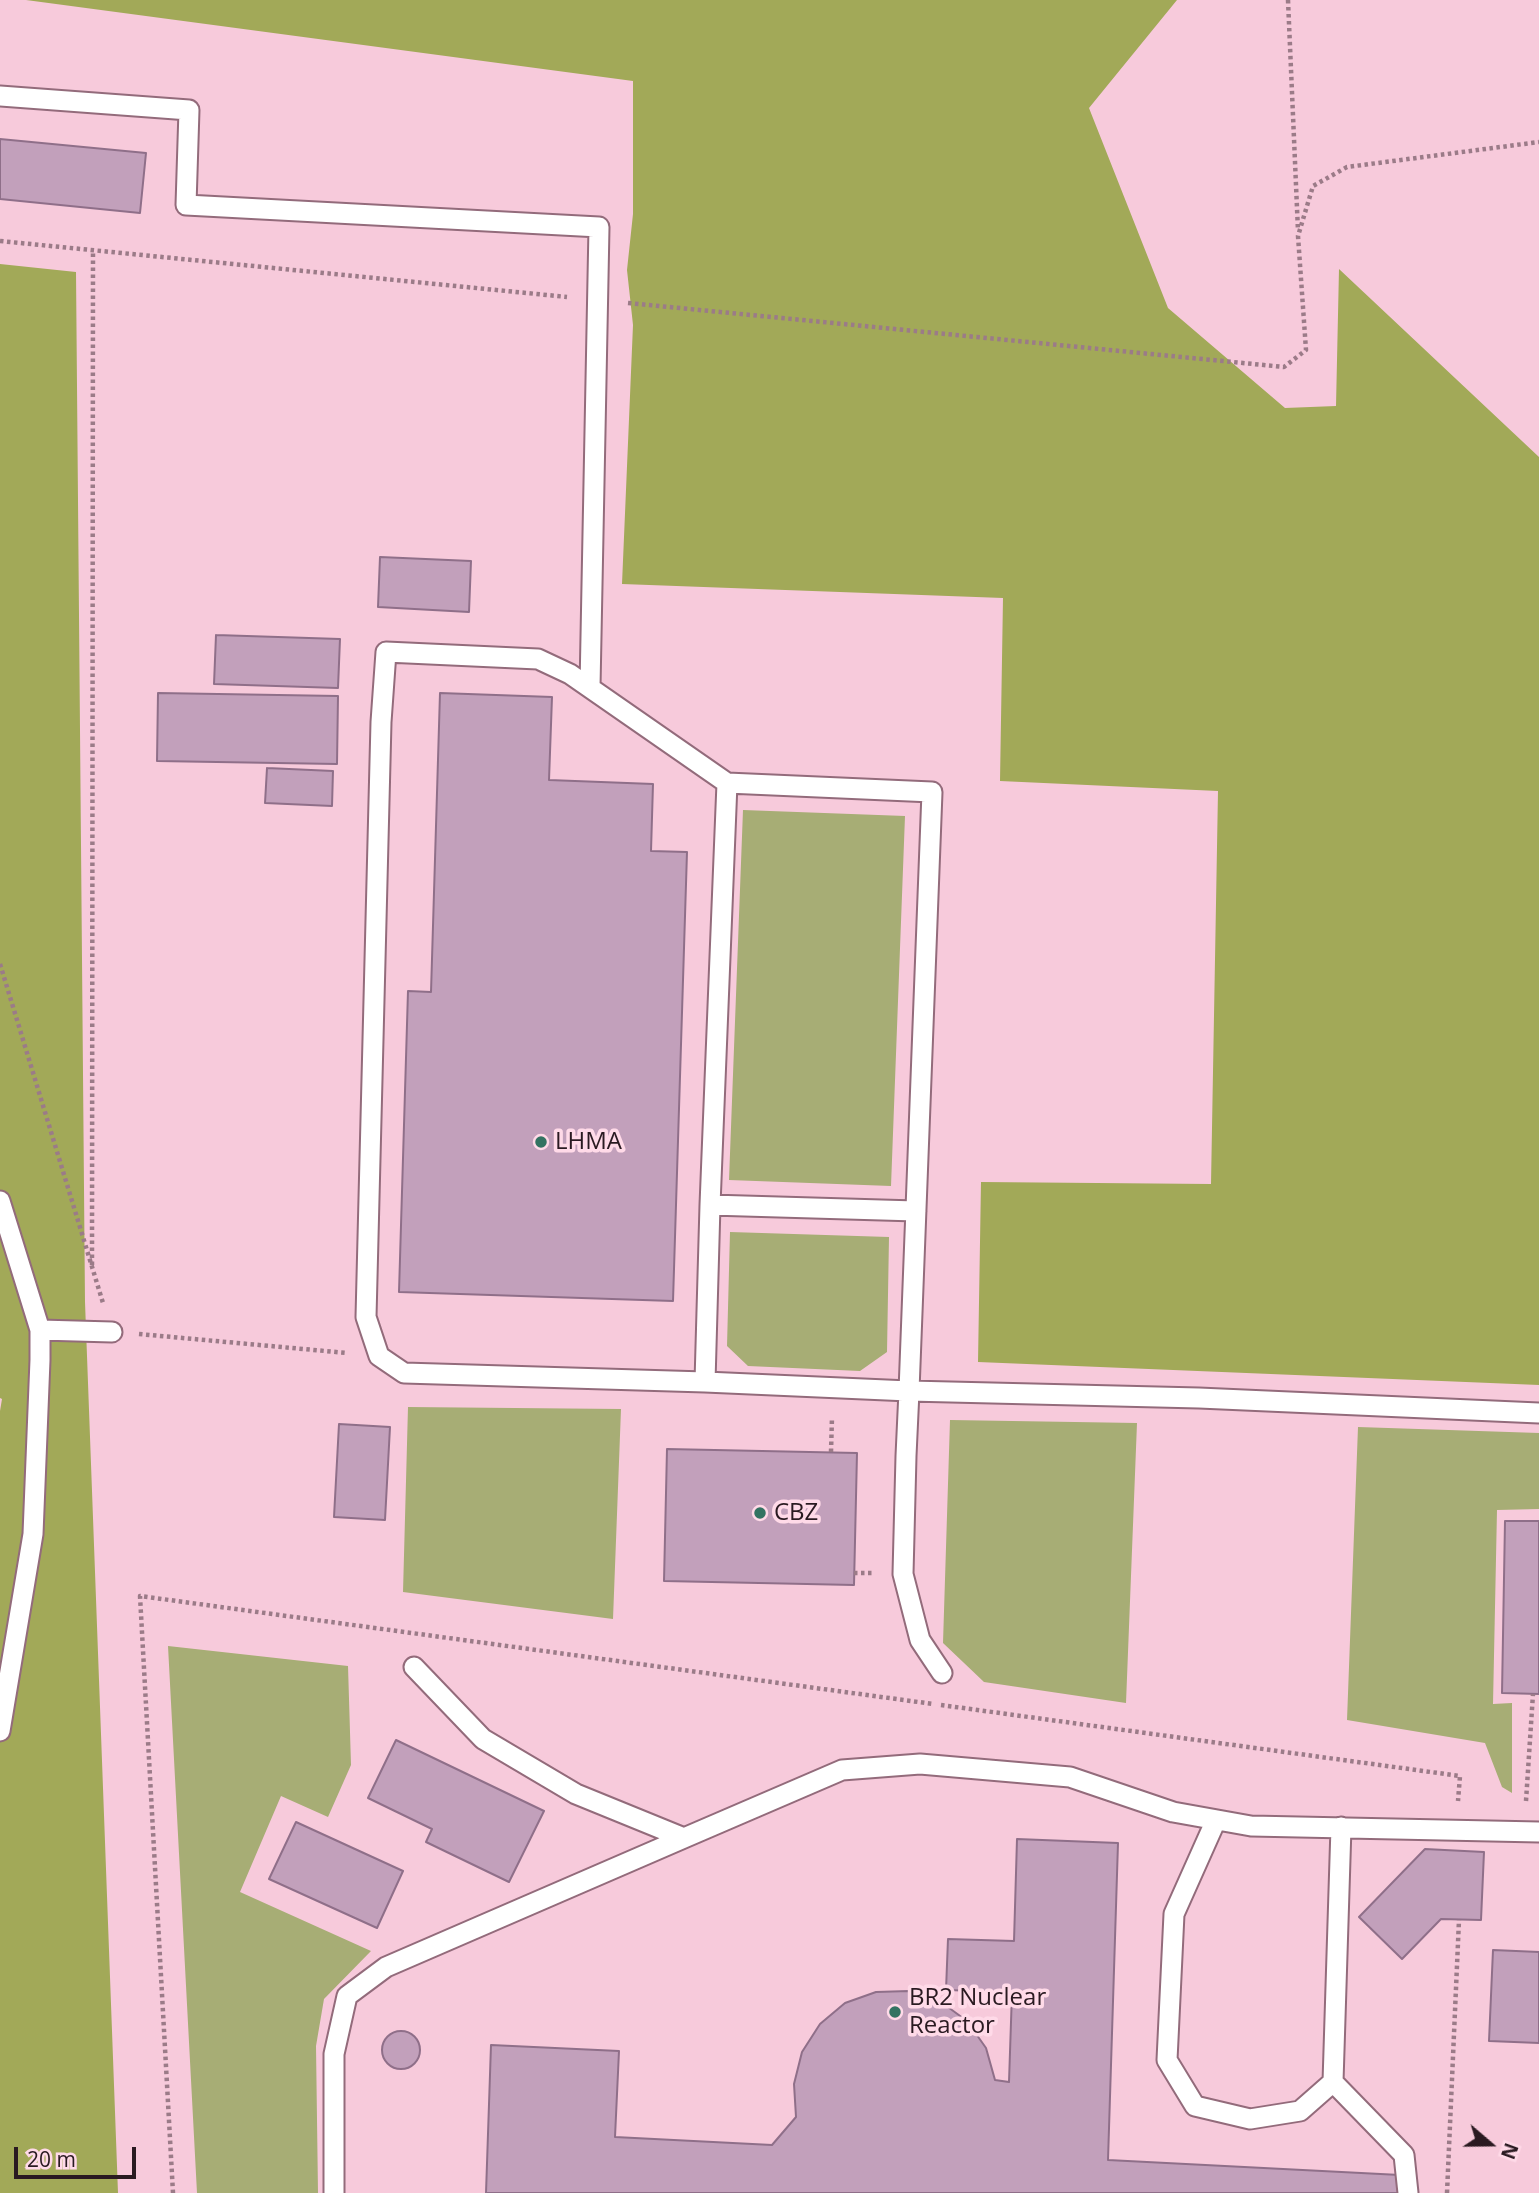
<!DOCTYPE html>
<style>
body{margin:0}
#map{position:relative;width:1539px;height:2193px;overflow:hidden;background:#f7cadb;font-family:"Open Sans",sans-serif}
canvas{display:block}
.north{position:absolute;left:1455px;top:2109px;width:70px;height:70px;-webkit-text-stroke:5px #ffdae8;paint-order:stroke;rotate:110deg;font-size:19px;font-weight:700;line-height:28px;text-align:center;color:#2a1a21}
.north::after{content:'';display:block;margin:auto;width:24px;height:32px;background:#2a1a21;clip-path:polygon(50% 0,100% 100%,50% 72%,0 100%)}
.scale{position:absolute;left:14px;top:2147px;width:122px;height:32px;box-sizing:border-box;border:4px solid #2a1a21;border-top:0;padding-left:9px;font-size:21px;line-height:24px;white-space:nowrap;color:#2a1a21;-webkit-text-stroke:5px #ffdae8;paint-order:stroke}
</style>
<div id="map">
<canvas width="1539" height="2193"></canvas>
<div class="north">N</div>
<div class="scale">20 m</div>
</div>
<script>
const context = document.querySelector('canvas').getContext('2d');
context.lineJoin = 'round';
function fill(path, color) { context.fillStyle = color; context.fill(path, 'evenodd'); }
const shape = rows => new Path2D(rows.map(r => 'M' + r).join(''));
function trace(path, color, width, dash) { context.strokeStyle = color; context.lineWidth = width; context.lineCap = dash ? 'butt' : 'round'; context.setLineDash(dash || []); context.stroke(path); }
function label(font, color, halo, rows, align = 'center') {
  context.font = font + ' "Open Sans",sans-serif'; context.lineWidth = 7; context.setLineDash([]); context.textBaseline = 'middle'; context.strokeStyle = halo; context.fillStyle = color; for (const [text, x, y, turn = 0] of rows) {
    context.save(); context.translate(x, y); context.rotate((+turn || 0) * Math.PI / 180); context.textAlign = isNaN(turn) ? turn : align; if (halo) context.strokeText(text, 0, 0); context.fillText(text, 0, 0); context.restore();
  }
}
const green = shape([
 [743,810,905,816,891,1186,729,1180],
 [730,1232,889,1237,887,1352,860,1371,748,1366,727,1346],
 [408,1407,621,1409,613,1619,403,1592],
 [950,1420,1137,1423,1126,1703,984,1682,943,1643],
 [1358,1427,1539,1433,1539,1509,1497,1510,1493,1704,1512,1703,1512,1793,1502,1787,1485,1743,1347,1720],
 [168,1646,348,1666,351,1765,328,1817,281,1796,240,1892,371,1951,324,1999,316,2046,318,2193,197,2193]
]);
const forest = shape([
 [26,0,1177,0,1089,108,1168,308,1285,408,1336,406,1339,269,1539,457,1539,1385,978,1362,981,1182,1211,1184,1218,791,1000,781,1003,598,622,584,633,325,627,270,633,214,633,81],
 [0,264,76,272,85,1302,118,2193,0,2193,0,1411,2,1399,0,1398]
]);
const building = shape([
 [0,139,146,153,140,213,0,199,0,139],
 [380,557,471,561,469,612,378,607,380,557],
 [216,635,340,639,338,688,214,684,216,635],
 [158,693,338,696,337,764,157,761,158,693],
 [440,693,552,697,549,780,653,784,651,851,687,852,673,1301,399,1292,408,991,431,992,440,693],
 [267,768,333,771,332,806,265,803,267,768],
 [339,1424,390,1427,385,1520,334,1517,339,1424],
 [667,1449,857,1453,854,1585,664,1581,667,1449],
 [1505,1521,1539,1521,1539,1694,1502,1693,1505,1521],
 [396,1740,544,1811,509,1882,426,1842,432,1829,368,1798,396,1740],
 [296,1822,403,1871,377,1928,269,1879,296,1822],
 [1017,1839,1118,1843,1108,2160,1400,2175,1399,2193,486,2193,491,2045,619,2051,615,2137,772,2145,796,2117,794,2084,802,2052,820,2024,845,2003,876,1992,909,1991,941,2002,967,2021,986,2048,995,2080,1009,2082,1012,1992,946,1990,948,1939,1014,1941,1017,1839],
 [1425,1849,1484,1852,1481,1920,1441,1919,1402,1959,1359,1917,1425,1849],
 [1493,1950,1539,1952,1539,2043,1489,2041,1493,1950],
 '382 2050a19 19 0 1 1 38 0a19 19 0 1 1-38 0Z'
]);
const path = shape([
 [1288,0,1298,231],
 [0,241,567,297],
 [628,303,1284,367,1306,350,1298,236,1313,186,1347,167,1539,142],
 [0,964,103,1303],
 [92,1265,93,250],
 [139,1334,347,1353],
 [831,1452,832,1417],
 [854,1573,874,1573],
 [941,1705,1460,1776,1458,1801],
 [1526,1801,1533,1694],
 [173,2193,140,1596,933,1704],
 [1447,2193,1459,1920]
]);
const lane = shape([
 [0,96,189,110,186,205,599,227,590,687],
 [0,1201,40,1330,40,1360,33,1534,0,1731],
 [710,1205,916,1211],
 [40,1330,112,1332],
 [705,1382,404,1373,379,1356,366,1317,381,722,386,652,538,659,570,674,727,783],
 [414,1667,483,1739,576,1794,684,1838,842,1770,920,1764,1070,1777,1173,1812,1251,1826,1539,1832],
 [942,1673,920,1640,903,1574,906,1456,909,1391,932,792,727,783,710,1205,705,1382,909,1391,1199,1398,1539,1413],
 [1216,1820,1174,1914,1167,2060,1195,2106,1250,2119,1300,2111,1333,2082,1341,1827],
 [1333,2082,1404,2155,1408,2193],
 [334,2193,334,2054,347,1996,386,1967,684,1838]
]);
const markers = [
 [541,1142,7,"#337362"],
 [760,1513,7,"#337362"],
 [895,2012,7,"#337362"]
];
const poiNames = [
 ["LHMA",555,1142],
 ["CBZ",774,1513],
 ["BR2 Nuclear",909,1998],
 ["Reactor",909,2026]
];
fill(green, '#a7ad75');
fill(forest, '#a2a958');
fill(building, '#c2a0bb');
trace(building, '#8f6f89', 2);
trace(lane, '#936b7b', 23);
trace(path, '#9b7b88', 4.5, [3.5, 3.5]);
trace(lane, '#fff', 19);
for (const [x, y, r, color] of markers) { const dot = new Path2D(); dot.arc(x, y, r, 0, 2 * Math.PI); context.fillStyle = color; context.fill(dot); trace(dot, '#ffdae8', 2.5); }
label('24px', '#2a1a21', '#ffdae8', poiNames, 'left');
</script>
